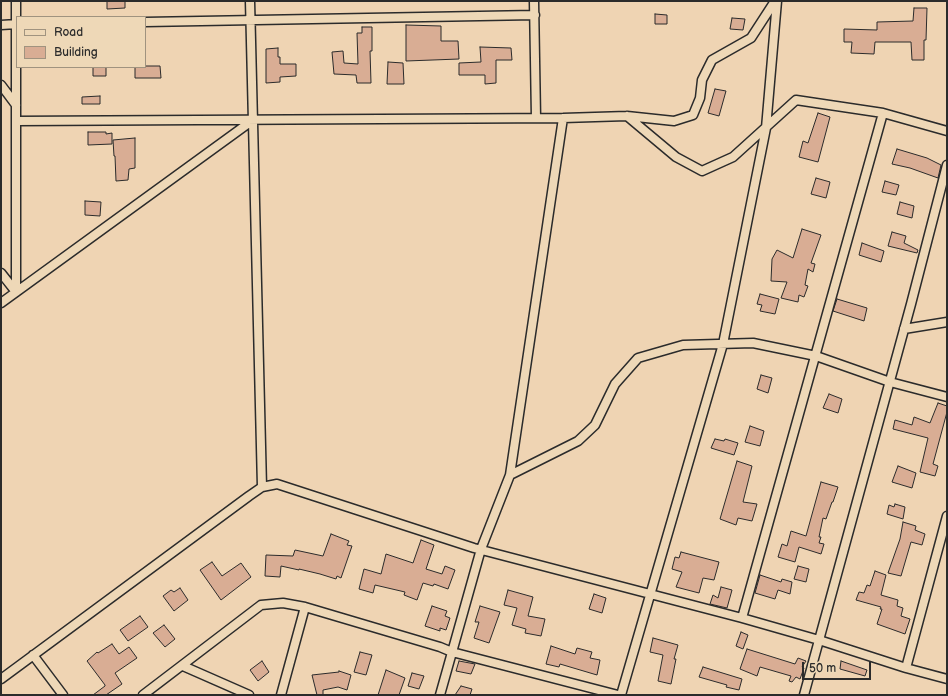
<!DOCTYPE html>
<style>
body{margin:0}
#map{position:relative;width:948px;height:696px;overflow:hidden;background:#efd4b3;font-family:"Balsamiq Sans",sans-serif}
canvas{display:block}
.frame{position:absolute;inset:0;border:2px solid #2b2b2b;pointer-events:none}
.legend{position:absolute;left:16px;top:16px;width:130px;height:52px;box-sizing:border-box;background:#eed8b7;border:1px solid #a0937f;margin:0;padding:5px 7px;list-style:none;font-size:12px;color:#2b2b2b}
.legend li{display:flex;align-items:center;gap:8px;height:20px}
.legend b{width:20px;border:1px solid #a0937f}
.scale{position:absolute;left:802px;top:662px;width:69px;height:18px;box-sizing:border-box;border:2px solid #2b2b2b;border-top:0;padding-left:5px;font-size:12px;line-height:14px;white-space:nowrap;color:#2b2b2b;-webkit-text-stroke:3px #eed8b7;paint-order:stroke}
</style>
<div id="map">
<canvas width="948" height="696"></canvas>
<div class="frame"></div>
<ul class="legend">
<li><b style="height:5px;background:#eed8b7"></b>Road</li>
<li><b style="height:11px;background:#d9ad94"></b>Building</li>
</ul>
<div class="scale">50 m</div>
</div>
<script>
const context = document.querySelector('canvas').getContext('2d');
context.lineJoin = 'round';
function fill(path, color) { context.fillStyle = color; context.fill(path, 'evenodd'); }
const shape = rows => new Path2D(rows.map(r => 'M' + r).join(''));
function trace(path, color, width, dash) { context.strokeStyle = color; context.lineWidth = width; context.lineCap = dash ? 'butt' : 'round'; context.setLineDash(dash || []); context.stroke(path); }
const building = shape([
 [107,1,125,1,125,8,107,9,107,1],
 [914,8,927,8,926,40,924,40,924,60,912,60,911,42,875,42,874,54,851,53,852,42,844,42,844,29,877,30,877,22,913,21,914,8],
 [655,14,667,15,667,24,655,24,655,14],
 [732,18,745,19,743,30,730,29,732,18],
 [406,25,441,26,441,41,458,41,459,59,406,61,406,25],
 [362,27,372,27,372,51,370,51,371,83,357,83,356,75,334,74,332,52,343,51,344,63,358,64,357,33,362,33,362,27],
 [480,47,511,48,512,60,496,60,496,83,485,84,485,75,459,75,459,63,481,62,480,47],
 [278,48,278,57,280,57,280,64,296,64,296,76,280,77,280,82,266,83,266,49,278,48],
 [388,62,403,63,404,84,387,84,388,62],
 [145,66,160,66,161,78,135,78,135,67,145,67,145,66],
 [93,67,106,67,106,76,93,76,93,67],
 [715,89,726,91,719,116,708,113,715,89],
 [100,96,100,104,82,104,82,97,100,96],
 [818,113,830,117,818,162,799,157,803,141,808,143,818,113],
 [88,132,106,132,106,134,112,133,112,144,88,145,88,132],
 [135,138,135,168,129,169,128,180,116,181,115,156,114,156,113,140,135,138],
 [897,149,927,158,941,165,938,178,910,168,892,164,897,149],
 [816,178,830,182,826,198,811,194,816,178],
 [885,181,899,185,896,195,882,192,885,181],
 [85,201,101,202,100,216,85,215,85,201],
 [900,202,914,206,912,218,897,214,900,202],
 [802,229,821,235,811,263,815,264,813,272,808,269,805,285,808,286,804,297,799,295,798,302,781,298,787,282,771,281,772,259,777,250,793,258,802,229],
 [892,232,906,236,904,243,918,250,917,253,888,246,892,232],
 [862,243,884,251,881,262,859,255,862,243],
 [760,294,779,299,775,314,760,311,762,305,757,304,760,294],
 [837,299,867,308,864,321,833,311,837,299],
 [761,375,772,378,768,393,757,389,761,375],
 [829,394,842,399,838,413,823,408,829,394],
 [938,403,947,406,947,412,933,464,938,466,935,476,920,472,928,438,893,429,895,420,912,425,914,417,930,423,938,403],
 [750,426,764,431,760,446,745,442,750,426],
 [715,439,724,441,725,439,738,443,734,455,711,448,715,439],
 [737,461,752,466,743,502,757,504,752,521,738,518,736,525,720,519,737,461],
 [898,466,916,473,912,488,892,482,898,466],
 [821,482,838,487,833,502,832,502,826,519,823,518,819,537,821,537,819,543,824,544,821,554,799,547,795,562,778,557,782,544,787,546,791,531,806,536,821,482],
 [895,504,905,507,903,519,887,514,889,505,894,507,895,504],
 [903,522,916,526,915,530,925,534,922,545,911,542,901,576,888,573,900,539,903,522],
 [331,534,349,541,347,545,352,546,341,578,337,576,336,579,320,574,299,569,299,570,281,566,280,577,265,576,266,555,293,556,295,550,323,556,331,534],
 [421,540,434,545,426,569,442,574,445,566,455,570,448,589,434,584,433,586,423,583,417,600,404,595,405,592,375,585,373,593,359,589,364,569,381,574,386,554,413,563,421,540],
 [681,552,719,562,714,580,703,578,699,593,676,587,682,572,672,569,675,557,679,558,681,552],
 [212,562,222,576,241,563,251,577,221,600,200,570,212,562],
 [798,566,809,569,806,582,794,579,798,566],
 [875,571,886,575,881,595,898,600,897,606,903,608,901,616,910,619,905,634,877,624,882,609,880,609,881,607,856,600,859,592,864,593,867,585,870,586,875,571],
 [760,575,781,582,782,579,792,582,790,594,778,590,775,599,755,593,760,575],
 [721,587,732,590,727,608,710,604,713,595,718,598,721,587],
 [180,588,188,600,174,611,163,596,171,590,174,592,180,588],
 [508,590,533,597,528,616,545,619,541,636,525,633,526,629,512,625,517,608,504,605,508,590],
 [594,594,606,598,602,613,589,609,594,594],
 [432,606,447,611,445,616,450,618,446,630,440,628,440,631,425,626,432,606],
 [480,606,500,612,489,643,474,638,479,622,475,622,480,606],
 [140,616,148,627,128,641,120,630,140,616],
 [164,625,175,639,165,647,153,633,164,625],
 [741,632,748,635,743,649,736,646,741,632],
 [653,638,678,645,674,659,676,659,671,684,658,681,663,655,650,652,653,638],
 [112,644,119,654,129,647,137,658,115,673,122,684,106,695,93,695,105,686,105,685,87,661,97,652,98,653,112,644],
 [551,646,575,654,577,648,592,652,590,658,600,660,597,675,560,664,559,667,546,664,551,646],
 [747,649,795,664,798,658,806,661,802,667,804,668,800,679,796,677,792,682,789,681,791,676,760,667,757,676,740,669,747,649],
 [360,652,372,655,366,675,354,672,360,652],
 [262,661,269,672,258,681,250,670,262,661],
 [459,661,475,664,471,674,456,671,459,661],
 [841,661,867,670,865,676,840,669,841,661],
 [703,667,742,679,739,690,726,687,727,685,699,677,703,667],
 [386,670,405,678,399,695,378,695,386,670],
 [339,671,351,675,347,690,338,687,323,690,323,695,317,695,312,675,339,672,339,671],
 [412,673,424,676,419,689,408,686,412,673],
 [461,686,472,689,470,695,455,695,461,686]
]);
const street = shape([
 [250,1,262,487],
 [534,1,536,118],
 [145,22,535,15],
 [1,25,17,24],
 [1,85,16,105],
 [627,116,676,157,702,171,733,157,796,100,883,113,947,131],
 [16,121,563,118,627,116,674,121,693,115,700,98,702,80,712,60,751,38,775,1],
 [1,273,16,292],
 [16,292,16,1],
 [1,303,253,120],
 [904,329,947,322],
 [510,475,578,441,595,425,615,384,638,358,683,345,753,343,816,356,890,382,947,397],
 [742,618,883,113],
 [33,655,63,695],
 [183,666,249,695],
 [906,668,947,516],
 [1,679,249,496,262,487,277,484,474,548,742,618,819,640,906,668,947,679],
 [143,695,261,605,283,603,305,607,440,647,452,652,618,695],
 [281,695,305,607],
 [440,695,481,549,510,475,563,118],
 [621,695,723,344,766,128,777,1],
 [804,695,911,304,947,165]
]);
fill(building, '#d9ad94');
trace(building, '#2b2b2b', 1);
trace(street, '#2b2b2b', 11);
trace(street, '#eed8b7', 8);
</script>
